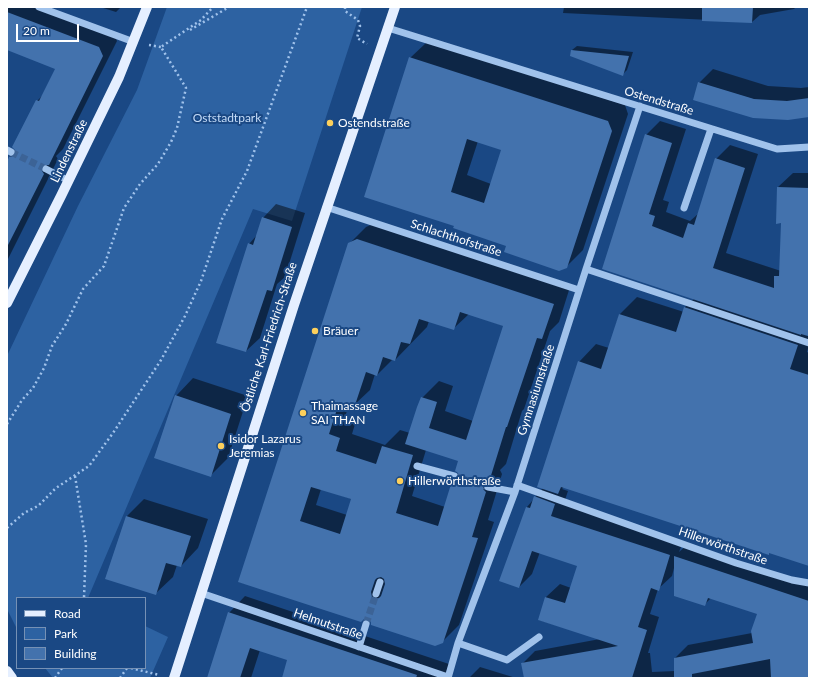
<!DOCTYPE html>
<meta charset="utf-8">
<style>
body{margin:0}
#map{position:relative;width:816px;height:685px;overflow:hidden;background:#1a4884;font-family:Lato,sans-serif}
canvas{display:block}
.frame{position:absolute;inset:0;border:8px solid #fff;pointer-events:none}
.legend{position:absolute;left:16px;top:597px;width:130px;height:72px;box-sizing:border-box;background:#1a4884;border:1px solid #7691b5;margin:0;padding:5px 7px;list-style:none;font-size:12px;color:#fff}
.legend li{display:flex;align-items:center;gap:8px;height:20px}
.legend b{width:20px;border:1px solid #7691b5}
.scale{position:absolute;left:16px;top:24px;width:63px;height:18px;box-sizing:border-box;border:2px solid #fff;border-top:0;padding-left:5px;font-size:12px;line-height:14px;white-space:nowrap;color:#fff;-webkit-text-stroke:3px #1a4884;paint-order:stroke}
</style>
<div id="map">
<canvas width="816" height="685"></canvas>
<div class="frame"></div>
<ul class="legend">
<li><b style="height:5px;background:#e5efff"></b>Road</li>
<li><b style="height:11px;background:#2d62a2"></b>Park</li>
<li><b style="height:11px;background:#4372ad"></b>Building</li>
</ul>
<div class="scale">20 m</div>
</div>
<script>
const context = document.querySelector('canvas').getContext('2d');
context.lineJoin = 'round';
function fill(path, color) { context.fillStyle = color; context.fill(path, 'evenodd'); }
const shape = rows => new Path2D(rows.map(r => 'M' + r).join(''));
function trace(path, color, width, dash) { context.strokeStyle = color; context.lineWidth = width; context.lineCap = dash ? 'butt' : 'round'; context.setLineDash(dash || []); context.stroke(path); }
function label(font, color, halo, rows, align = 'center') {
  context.font = font + ' Lato,sans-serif'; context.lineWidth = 4; context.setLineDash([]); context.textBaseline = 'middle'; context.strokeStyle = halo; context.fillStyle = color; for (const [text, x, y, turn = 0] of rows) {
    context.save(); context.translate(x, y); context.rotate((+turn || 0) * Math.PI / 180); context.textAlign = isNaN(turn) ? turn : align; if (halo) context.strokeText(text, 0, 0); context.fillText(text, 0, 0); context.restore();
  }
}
const green = shape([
 [167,7,362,7,292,221,253,209,88,598,17,598,17,629,7,609,7,356,78,206,137,90],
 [145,626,168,637,150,678,53,678,45,668,145,668]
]);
const shadow = shape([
 [7,7,46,7,113,32,117,41,63,149,56,156,58,159,7,261,7,163,10,157,16,151,37,101,43,95,57,68,7,49],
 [100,7,121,7,116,12],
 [564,7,796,7,794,9,760,15,752,22,563,13],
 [427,42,625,105,628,114,583,250,566,267,455,225,410,58],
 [478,141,502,149,491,184,467,175],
 [577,46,633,52,627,70,623,74,572,50],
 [713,69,768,86,801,88,809,87,809,116,699,83],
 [660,121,686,129,663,200,669,202,666,212,690,221,698,214,716,159,730,145,758,154,726,253,781,271,782,222,778,187,793,173,809,173,809,345,807,352,809,353,809,564,564,487,562,489,568,491,564,503,683,542,679,552,688,544,809,584,809,678,525,678,522,664,535,651,600,639,539,620,546,597,560,584,571,588,578,565,540,552,532,574,519,587,527,507,543,488,579,362,596,344,609,348,619,315,637,297,684,312,685,307,694,299,603,268,646,135],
 [674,568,704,605,711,598,758,613,752,633,688,645,675,658,675,671,652,672,650,653,648,653,659,617,650,614,658,589,672,576],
 [276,204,305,213,285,277,277,284,260,338,246,351,249,244,257,235,263,218],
 [375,223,570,287,559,322,550,331,524,409,522,411,506,464,500,470,502,474,488,520,494,522,459,625,442,642,372,622,368,618,239,582,349,244,366,227],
 [469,314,504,326,473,421,445,411,453,386,439,381,422,398,410,433,400,430,385,445,352,434,356,421,345,417,349,405,353,406,370,390,375,374,377,375,393,359,395,360,427,327,429,321,453,329],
 [426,450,459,460,459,475,453,481,445,507,412,496],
 [321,489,352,499,347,515,316,505],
 [193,378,248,396,228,458,210,476,176,396],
 [144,499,208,519,198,548,181,566,177,565,173,577,155,594,127,516],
 [245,596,449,664,444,678,283,678,289,659,260,650,251,678,208,678,229,613],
 [480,667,516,678,469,678]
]);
const building = shape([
 [702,7,753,7,752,23,702,21],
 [7,12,99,47,103,56,49,165,44,165,41,167,42,171,44,174,7,247,7,162,9,157,13,156,15,155,15,150,12,147,36,100,39,101,55,69,7,50],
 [571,50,629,56,623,76,570,56],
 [409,57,608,121,612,131,567,268,559,271,504,252,506,246,453,228,454,226,364,197],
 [467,139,501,150,484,203,451,192],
 [698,82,754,99,787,101,809,98,809,117,788,120,753,118,693,100],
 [645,134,672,143,649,214,655,216,652,226,683,238,688,223,694,225,715,158,745,168,713,268,774,288,774,276,779,276,781,223,776,224,777,187,809,188,808,336,801,334,801,335,602,269],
 [262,217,292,227,272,291,267,290,246,352,216,343,248,243,253,245],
 [357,239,554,304,542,339,537,338,507,427,506,427,489,482,486,482,483,486,483,489,486,492,472,537,478,538,443,643,435,646,371,625,371,622,368,619,364,619,361,622,238,582,348,243],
 [460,312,503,326,466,440,429,428,437,402,421,397,417,407,405,444,458,461,455,471,458,473,459,478,456,481,452,481,438,526,396,513,413,455,382,446,376,464,336,451,340,438,329,434,339,403,354,408,366,372,377,376,383,357,395,361,401,342,410,344,419,319,454,330],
 [311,487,351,499,340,534,300,521],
 [381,577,384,579,385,584,381,596,379,598,375,599,372,597,371,592,375,580,377,578],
 [684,307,798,345,790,369,809,375,809,566,769,553,769,555,561,487,558,494,537,487,578,361,601,369,619,314,676,332],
 [175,395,231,414,211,477,154,458],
 [534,496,555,504,551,516,670,555,659,591,651,588,638,627,647,630,632,678,524,678,521,663,618,646,538,620,545,597,565,603,577,566,532,551,519,588,499,581,526,507,530,508],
 [126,516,191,536,181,567,166,563,156,595,105,579],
 [674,556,809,601,809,678,771,678,770,659,692,674,692,678,674,678,674,658,753,643,751,631,757,614,708,598,705,606,674,596],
 [228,612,417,675,416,678,282,678,287,660,250,648,240,678,207,678]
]);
const minorTunnel = shape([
 [11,152,46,169],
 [454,476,488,487],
 [366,624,376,594]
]);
const path = shape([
 [345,7,345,11,358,20,360,26,357,38,367,44],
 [190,30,229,7],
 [149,45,161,47],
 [7,424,22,400,33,388,44,368,52,346,66,324,83,289,104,266,124,208,140,184,158,164,171,142,177,128,186,88,161,47,201,20,213,7],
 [75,476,86,544,84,598],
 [7,528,24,513,38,506,56,488,89,466,113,433,161,360,185,316,201,281,222,219,247,171,307,7],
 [131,668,159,675],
 [55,678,62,668],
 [120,678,127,668]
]);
const minor = shape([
 [39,7,134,42],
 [388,28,777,149,809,147],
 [7,150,11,152],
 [46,169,69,181],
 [326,207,579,290],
 [684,208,711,129],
 [586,269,809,343],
 [417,466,454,476],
 [517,485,736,563,792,580,809,583],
 [488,487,515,492],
 [201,593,448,677],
 [376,594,380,582],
 [458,643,507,660,539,637],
 [359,647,366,624],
 [448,678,458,643,515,492,586,269,640,106]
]);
const major = shape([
 [7,303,61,196,119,77,147,7],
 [7,671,12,678],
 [174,678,294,305,395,7]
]);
const markers = [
 [330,123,4,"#fdd05c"],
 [315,331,4,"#fdd05c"],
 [303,413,4,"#fdd05c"],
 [221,446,4,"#fdd05c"],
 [400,481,4,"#fdd05c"]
];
const streetNames = [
 ["Ostendstraße",659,101,17],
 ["Lindenstraße",69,151,-64],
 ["Schlachthofstraße",456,238,18],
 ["Östliche Karl-Friedrich-Straße",269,337,-72],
 ["Gymnasiumstraße",536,390,-72],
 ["Hillerwörthstraße",723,546,19],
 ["Helmutstraße",328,624,19]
];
const parkNames = [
 ["Oststadtpark",227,118]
];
const poiNames = [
 ["Ostendstraße",338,123],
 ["Bräuer",323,331],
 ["Thaimassage",311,406],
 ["SAI THAN",311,420],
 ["Isidor Lazarus",229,439],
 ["Jeremias",229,453],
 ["Hillerwörthstraße",408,481]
];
fill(green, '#2d62a2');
fill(shadow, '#0007');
fill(building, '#4372ad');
trace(minorTunnel, '#3c6396', 7, [7, 3.5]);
trace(path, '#a0c2eb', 2.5, [2, 3]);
trace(minor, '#a0c2eb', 7);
trace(major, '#e5efff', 10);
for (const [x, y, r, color] of markers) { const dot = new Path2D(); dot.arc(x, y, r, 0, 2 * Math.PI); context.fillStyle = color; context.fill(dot); trace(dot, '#1a4884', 1.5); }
label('12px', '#fff', '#1a4884', streetNames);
label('12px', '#c5dcf8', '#1a4884', parkNames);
label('12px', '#fff', '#1a4884', poiNames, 'left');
</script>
